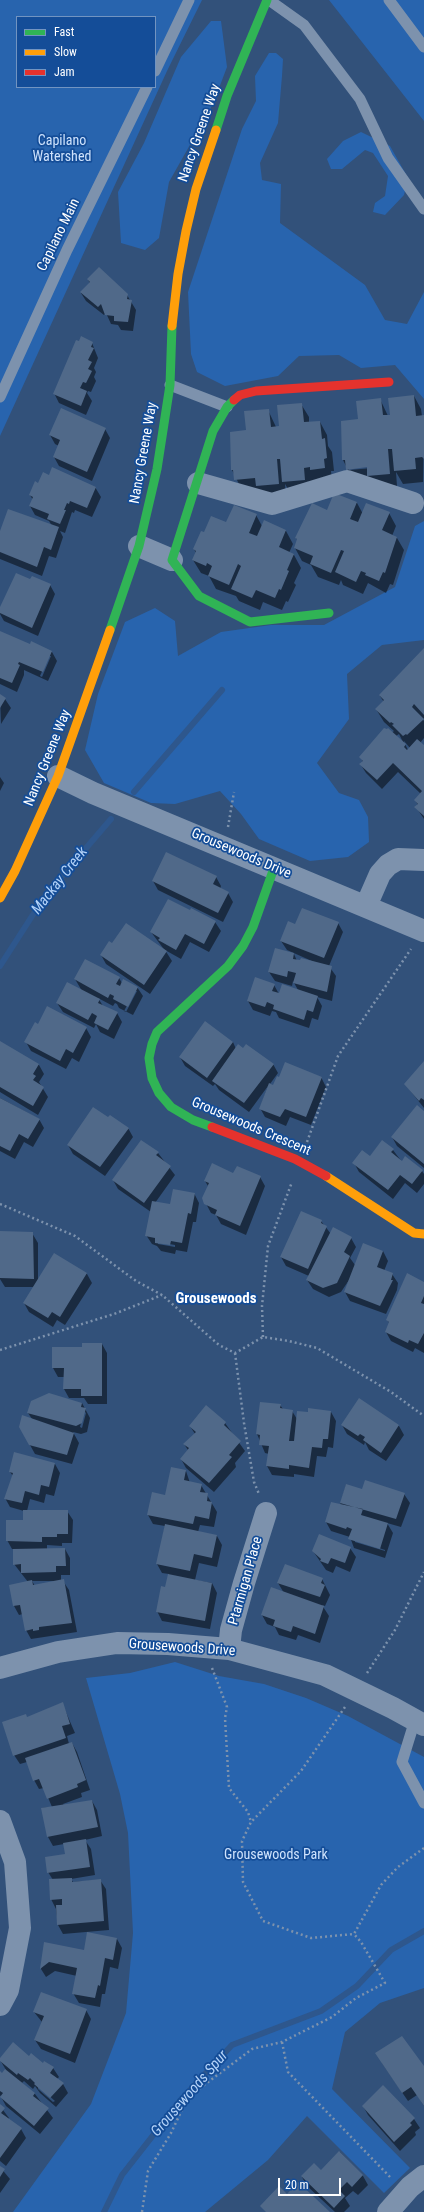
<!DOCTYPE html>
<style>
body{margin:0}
#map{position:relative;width:424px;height:2212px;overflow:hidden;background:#32517a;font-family:"Roboto Condensed",sans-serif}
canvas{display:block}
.legend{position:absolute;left:16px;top:16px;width:140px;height:72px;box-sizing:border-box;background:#144d98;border:1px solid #7294c1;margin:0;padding:5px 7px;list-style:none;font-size:12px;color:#fff}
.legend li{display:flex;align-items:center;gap:8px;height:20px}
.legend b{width:20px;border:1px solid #7294c1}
.scale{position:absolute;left:278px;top:2178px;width:63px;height:18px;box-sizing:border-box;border:2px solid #fff;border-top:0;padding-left:5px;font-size:12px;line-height:14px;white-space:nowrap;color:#fff;-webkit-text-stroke:3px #144d98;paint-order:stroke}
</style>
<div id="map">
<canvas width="424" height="2212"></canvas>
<ul class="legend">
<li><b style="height:5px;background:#30b455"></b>Fast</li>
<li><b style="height:5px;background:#ff9f0a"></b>Slow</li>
<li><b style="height:5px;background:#e5322d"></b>Jam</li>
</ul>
<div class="scale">20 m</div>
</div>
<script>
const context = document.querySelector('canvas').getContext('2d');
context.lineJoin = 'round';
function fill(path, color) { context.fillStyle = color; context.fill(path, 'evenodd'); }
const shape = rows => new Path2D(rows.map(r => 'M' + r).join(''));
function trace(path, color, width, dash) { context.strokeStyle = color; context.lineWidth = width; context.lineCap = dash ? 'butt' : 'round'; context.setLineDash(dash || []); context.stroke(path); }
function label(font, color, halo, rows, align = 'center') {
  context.font = font + ' "Roboto Condensed",sans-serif'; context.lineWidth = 3.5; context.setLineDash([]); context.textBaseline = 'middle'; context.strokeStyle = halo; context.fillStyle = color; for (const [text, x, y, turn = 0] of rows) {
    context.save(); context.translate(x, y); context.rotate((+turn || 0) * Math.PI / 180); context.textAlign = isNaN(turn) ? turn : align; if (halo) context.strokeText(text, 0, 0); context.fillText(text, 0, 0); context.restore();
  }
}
const green = shape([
 [0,0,202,0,167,71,0,436],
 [17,17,155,17,155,87,17,87],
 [329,0,424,0,424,121],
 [211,21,221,21,227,67,213,104,169,182,159,238,145,250,121,243,118,192,144,143,181,57],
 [269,53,276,53,283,59,282,76,278,123,260,163,262,180,281,184,280,223,365,285,385,320,407,324,424,292,424,399,395,365,361,368,339,355,299,356,278,376,225,386,197,372,191,354,188,292,242,129,256,101,255,76],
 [361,132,390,146,408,178,404,195,385,215,373,212,375,203,385,196,388,176,373,153,365,150,342,169,331,169,327,159,343,141],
 [424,521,424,640,382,645,347,674,349,719,317,763,339,793,359,800,368,817,369,842,348,857,310,861,259,839,241,814,220,791,175,804,151,803,104,783,85,750,98,694,125,622,155,608,175,621,178,656,221,632,271,625,324,625,395,587,415,526],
 [175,1662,219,1676,264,1684,306,1698,348,1716,424,1757,424,1988,380,2003,345,2032,332,2089,410,2168,384,2193,307,2116,268,2160,205,2212,13,2212,91,2104,126,2013,133,1933,128,1833,120,1794,86,1678,130,1673]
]);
const shadow = shape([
 [88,280,127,295,136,310,133,331,121,330,118,325,111,324,106,313,104,315,86,301,81,293,90,283],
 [92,343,98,358,94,368,96,372,94,377,96,381,91,392,88,391,87,393,92,401,86,415,59,403,54,393],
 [414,396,421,409,422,416,424,416,423,482,403,484,396,472,397,486,354,482,343,460,359,420,380,399,388,416,391,415],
 [372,466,372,468,349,470,349,468],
 [301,404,309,417,309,423,320,422,327,435,328,446,332,452,334,471,331,471,332,481,291,494,285,484,286,497,243,492,232,470,247,431,268,410,276,427,280,427],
 [105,429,110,438,92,481,59,466,54,457,59,446,55,444,50,435],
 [95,487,101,497,92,517,75,510,74,513,72,512,65,533,60,531,63,537,56,558,49,556,42,576,0,559,0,534,52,526,49,521,35,515,30,506,33,500,30,495],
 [335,494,357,503,363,514,389,513,396,526,392,536,397,538,404,550,393,585,390,584,386,593,368,583,363,594,343,585,341,580,339,585,318,577,311,565,302,561,295,548,298,541,296,538,328,511],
 [256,515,262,526,286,531,293,544,289,553,294,555,301,568,294,583,296,585,288,602,286,601,282,610,263,602,260,610,239,601,236,596,216,589,209,576,201,573,193,560,196,553,194,549,204,533,227,523],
 [31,581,50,585,55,594,38,636,4,621,0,614,0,609],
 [0,632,30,645,52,652,57,661,48,681,24,670,24,675,17,692,0,684],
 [49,656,51,656,42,677,40,676],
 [424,649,424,719,422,718,424,721,424,738,420,743,424,747,424,819,416,807,418,805,415,800,421,794,398,772,382,789,366,773,361,765,363,762,361,757,394,731,384,722,376,709,384,702,380,696],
 [399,734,403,742,396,736],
 [404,741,410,748,408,750,404,742],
 [0,696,5,699,11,708,1,724],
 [0,777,4,783,0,791],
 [216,877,221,886,220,889,228,893,233,902,223,922,158,890,153,881],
 [215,922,221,931,209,952,190,942,181,959,165,950,172,961,150,994,106,964,101,955,113,944,166,952,151,932],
 [338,923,343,932,329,966,336,976,332,1001,317,997,322,1006,318,1020,312,1018,309,1028,279,1018,276,1012,272,1011,270,1016,253,1010,248,1001,274,985,279,994,298,990,293,981,292,986,275,981,269,972,294,954,297,961,314,962,287,950,281,941,295,925],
 [119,978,122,983,137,987,143,996,133,1015,119,1008,117,1004,115,1003,113,1006,98,998,103,1006,117,1013,122,1022,114,1039,100,1032,96,1024,94,1028,63,1012,57,1003,82,991,75,979],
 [135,991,137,991,126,1012,124,1011],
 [86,1028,91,1037,79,1062,72,1058,66,1069,31,1051,26,1042],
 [0,1042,39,1065,44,1074,39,1082,48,1097,38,1115,0,1092],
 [233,1042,236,1049,243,1049,273,1064,278,1073,270,1084,274,1086,321,1077,326,1087,311,1125,290,1117,286,1126,265,1117,260,1108,268,1086,249,1112,219,1090,215,1084,213,1086,185,1066,180,1057],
 [424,1063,424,1108,405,1084],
 [0,1098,39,1119,44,1128,33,1147,24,1142,15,1159,0,1151],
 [424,1112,424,1168,397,1146,392,1137],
 [128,1128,133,1137,105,1176,73,1154,68,1145],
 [393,1150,402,1162,422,1171,424,1174,424,1184,417,1193,405,1183,393,1199,359,1172,354,1163],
 [158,1153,175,1175,155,1203,170,1206,194,1193,199,1203,196,1222,193,1222,187,1252,176,1250,175,1254,161,1251,157,1246,152,1244,146,1235,151,1212,118,1189,113,1180],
 [158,1242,175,1245,175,1247,158,1244],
 [234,1174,260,1177,265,1186,246,1235,221,1224,216,1215,211,1213,203,1198,208,1186,205,1181],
 [321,1221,331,1234,351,1238,356,1247,350,1258,355,1265,383,1251,388,1261,384,1271,392,1274,398,1283,397,1290,386,1314,350,1301,345,1292,349,1280,341,1292,329,1297,313,1289,307,1280,309,1276,286,1266,281,1257],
 [0,1233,32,1233,38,1243,38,1280,54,1254,87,1274,92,1283,65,1325,57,1320,53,1327,29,1312,24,1303,34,1287,5,1287,0,1279],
 [407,1274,424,1283,424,1353,415,1348,413,1352,391,1341,386,1332,390,1324,387,1320],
 [102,1344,107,1353,107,1404,88,1404,84,1398,69,1398,64,1389,64,1377,58,1377,53,1368,83,1348],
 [359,1399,399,1426,404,1435,386,1461,369,1450,365,1442,364,1445,347,1434,342,1425],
 [82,1403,90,1418,87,1432,81,1434,73,1432,79,1443,72,1464,35,1454,30,1445,32,1419,28,1413],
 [84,1411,86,1413,82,1428,80,1427],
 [280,1405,283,1409,292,1411,297,1419,309,1413,331,1412,336,1421,333,1448,328,1447,326,1457,317,1456,314,1477,294,1474,294,1477,272,1475,267,1466,269,1454,265,1453,257,1434],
 [225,1423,245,1451,235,1463,236,1467,214,1492,186,1468,181,1459,188,1450,184,1444,195,1434,190,1426],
 [55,1464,60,1473,54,1496,46,1494,44,1503,30,1499,27,1511,67,1511,73,1520,72,1543,62,1543,62,1546,47,1545,47,1549,65,1549,70,1558,70,1575,61,1575,61,1581,63,1581,69,1590,77,1632,31,1639,26,1630,23,1614,19,1615,14,1606,28,1582,14,1564,14,1549,12,1549,7,1540,24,1521,24,1511,10,1507,5,1498,13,1476,10,1472],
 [32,1581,57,1581,35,1586],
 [186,1471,190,1483,201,1485,217,1512,214,1527,200,1525,198,1532,217,1536,222,1545,217,1567,199,1563,195,1580,212,1583,217,1593,210,1629,162,1621,157,1611,166,1588,169,1574,162,1573,157,1564,165,1526,153,1524,148,1515],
 [346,1485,363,1491,404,1494,410,1503,401,1527,387,1523,393,1533,385,1558,354,1548,350,1537,331,1531,326,1522,340,1505],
 [355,1540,385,1550,385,1551,355,1542],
 [350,1548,356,1557,350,1572,336,1566,333,1573,326,1570,313,1551],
 [322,1579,330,1595,325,1606,322,1605,329,1616,320,1643,298,1635,296,1640,279,1635,275,1627,267,1624,262,1615,284,1593,278,1583],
 [62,1703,75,1733,67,1736,69,1744,72,1743,77,1752,90,1790,81,1793,82,1797,63,1804,65,1807,92,1801,97,1810,102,1836,85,1840,91,1849,95,1875,71,1879,73,1882,100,1880,106,1889,109,1930,63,1934,58,1925,56,1909,51,1899,53,1880,48,1872,66,1855,64,1844,53,1846,48,1837,42,1808,52,1807,44,1788,39,1789,34,1780,27,1762,20,1764,14,1755,27,1718],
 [117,1939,122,1948,118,1969,110,1967,105,1994,102,1994,100,2007,79,2003,73,1993,77,1976,55,1971,46,1977,41,1969,45,1943,84,1951],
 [86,2010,91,2019,75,2063,41,2049,35,2040,42,2022,34,2012],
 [29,2057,43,2064,45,2062,53,2068,59,2077,57,2079,63,2084,68,2093,56,2107,40,2093,35,2086,33,2089,24,2081,22,2083,35,2094,53,2118,40,2134,6,2106,0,2095,0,2072,2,2074,6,2070,0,2060],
 [38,2086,55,2101,53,2102,38,2089],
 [382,2063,424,2069,424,2106,417,2095,408,2101],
 [0,2106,9,2118,8,2120,21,2129,26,2138,6,2166,0,2161],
 [363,2106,414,2119,420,2128,415,2132,416,2135,400,2151,368,2115],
 [340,2152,363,2176,368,2185,358,2195,353,2191,345,2198,350,2206,344,2212,335,2212,307,2186,302,2177,321,2172],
 [0,2167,10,2179,0,2193]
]);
const stream = shape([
 [134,792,222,690],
 [0,966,45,896,111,819],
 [104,2212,122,2175,180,2101,232,2045,321,2011,357,1986,391,1950,424,1931]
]);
const building = shape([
 [99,267,128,294,127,299,132,300,128,322,114,321,114,316,105,315,101,304,98,307,80,292,90,282,87,279],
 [81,336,93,342,91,347,94,348,88,360,92,362,88,369,92,371,86,383,83,382,80,388,87,391,81,406,53,394,76,340,79,341],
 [414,395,416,416,424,415,424,459,422,457,415,458,416,469,394,471,392,449,388,449,390,474,367,476,367,467,346,470,345,460,342,460,341,421,358,419,356,401,381,398,383,415,390,415,388,398],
 [302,403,304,422,320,421,322,439,325,438,327,458,324,459,325,468,310,470,310,467,304,468,305,480,282,482,280,459,277,459,279,484,256,486,255,478,234,480,233,470,231,470,230,432,246,430,244,411,269,409,271,427,279,426,277,405],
 [61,408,106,428,87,472,53,457,60,440,49,435],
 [52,467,96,487,87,508,70,501,69,504,67,503,64,510,66,510,60,524,47,519,49,514,29,506,33,497,29,495,35,481,38,483,43,472,49,475],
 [334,493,357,502,350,519,358,522,366,503,390,512,382,530,397,537,385,573,383,572,379,581,365,575,366,573,361,571,356,582,335,572,344,551,341,550,331,573,310,564,313,556,294,548,297,539,295,538,312,503,327,510],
 [234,505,257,514,249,533,257,536,264,520,286,530,279,547,294,554,287,570,289,571,281,590,279,589,275,598,256,590,252,598,231,589,241,566,238,564,229,585,208,576,212,566,207,563,206,566,192,560,196,551,193,549,201,531,204,532,211,516,226,522],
 [8,509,59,527,51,550,44,547,37,567,0,552,0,531],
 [16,573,30,579,32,576,51,584,32,628,0,613,0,607],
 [0,631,30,644,31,641,52,651,43,672,19,662,18,664,20,665,12,683,0,678],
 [424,648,424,715,414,704,412,707,424,719,407,735,406,734,403,736,392,725,394,724,391,722,390,723,375,709,384,700,379,695],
 [0,694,6,698,0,708],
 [384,728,387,729,388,728,406,744,404,747,407,750,417,739,424,745,424,816,414,807,418,804,414,800,422,791,393,763,377,780,359,764,363,761,359,757],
 [166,852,217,876,213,884,229,892,218,913,152,881],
 [168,899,190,910,191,908,216,921,204,944,185,934,176,950,158,940,160,938,150,932],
 [302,908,339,922,324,958,280,941,288,921,295,924],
 [126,923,167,951,144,985,100,955,109,941,112,943],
 [275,948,294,953,293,959,300,960,301,958,332,966,327,992,293,983,296,973,288,971,287,977,268,972],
 [85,959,120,977,116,984,120,986,123,979,138,987,128,1007,113,999,114,996,110,994,108,998,74,979],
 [255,977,275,984,272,991,279,993,282,984,318,996,313,1012,307,1010,304,1020,273,1009,274,1005,267,1002,265,1007,247,1001],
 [67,982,100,999,98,1003,118,1012,108,1030,94,1023,97,1016,92,1013,88,1020,56,1003],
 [47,1006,87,1027,73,1053,66,1049,60,1061,24,1042,35,1022,38,1024],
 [205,1021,233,1042,207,1078,179,1057],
 [0,1041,39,1064,33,1074,36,1076,33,1080,44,1087,33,1106,0,1087],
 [238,1044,243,1048,246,1044,274,1064,244,1103,212,1081],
 [424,1061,424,1100,421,1098,419,1101,404,1084],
 [285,1062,322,1077,306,1117,285,1109,280,1117,259,1109,269,1083,273,1085,277,1076,279,1077],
 [0,1098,40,1119,28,1139,19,1134,10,1151,0,1146],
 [417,1105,424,1111,424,1164,391,1137],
 [93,1107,108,1117,110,1115,129,1128,100,1167,67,1145],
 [141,1140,159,1152,156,1155,171,1166,144,1203,112,1180],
 [382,1140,394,1149,391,1152,402,1161,405,1156,423,1170,412,1184,400,1175,388,1190,352,1163,362,1150,370,1156],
 [212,1163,233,1173,237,1166,261,1176,240,1226,215,1215,217,1210,204,1204,202,1198,209,1183,204,1181],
 [173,1189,195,1193,191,1214,188,1213,182,1243,171,1241,170,1245,155,1243,155,1238,145,1236,152,1201,170,1204],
 [301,1211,322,1220,321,1223,327,1226,308,1269,280,1257],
 [333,1227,352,1237,344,1252,350,1256,337,1283,323,1288,306,1280],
 [0,1231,33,1232,34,1279,0,1278],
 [363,1243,383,1251,377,1267,393,1273,391,1280,393,1280,380,1306,344,1292],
 [54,1253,87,1273,60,1317,52,1312,48,1318,23,1303],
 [407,1273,424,1282,424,1296,421,1303,424,1304,424,1333,418,1344,409,1340,408,1343,385,1332,389,1322,386,1320],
 [82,1343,102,1343,102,1396,81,1396,81,1389,63,1389,64,1368,52,1368,52,1347,82,1347],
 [49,1393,82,1403,81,1407,86,1408,82,1423,76,1426,27,1413,31,1401],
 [359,1398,399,1425,381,1453,363,1440,365,1437,360,1434,358,1436,341,1425],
 [260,1402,281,1404,280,1408,293,1410,289,1441,294,1441,297,1411,308,1412,308,1408,331,1411,328,1439,323,1439,322,1448,312,1447,309,1468,289,1465,289,1469,266,1466,269,1446,259,1445,260,1435,256,1434],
 [206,1405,226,1422,224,1425,241,1441,229,1455,232,1457,209,1483,180,1459,189,1448,183,1444,196,1432,189,1426],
 [22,1415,74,1433,67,1455,29,1445,19,1427],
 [14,1452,55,1463,49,1487,41,1485,39,1495,25,1491,22,1503,4,1499,13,1473,9,1472],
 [171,1467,186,1470,184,1480,202,1484,200,1492,208,1493,207,1501,212,1502,209,1519,195,1516,193,1524,147,1515,152,1492,165,1495],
 [365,1480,405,1493,396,1519,340,1503,346,1484,362,1489],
 [331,1502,363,1509,361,1515,388,1523,380,1549,348,1539,352,1529,347,1527,346,1529,325,1522],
 [23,1510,68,1510,68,1534,57,1534,57,1537,42,1537,42,1542,6,1541,6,1520,23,1520],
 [165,1524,217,1535,212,1558,194,1554,190,1571,156,1564],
 [319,1534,351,1547,345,1563,331,1558,328,1564,320,1561,321,1559,312,1551],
 [65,1548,66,1566,56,1566,56,1572,21,1573,21,1564,13,1565,13,1549],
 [285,1564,323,1578,321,1583,325,1585,320,1597,277,1583],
 [168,1574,212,1583,205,1621,156,1612,161,1586,165,1587],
 [64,1579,72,1623,39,1627,39,1630,33,1631,33,1629,25,1631,20,1605,13,1606,9,1585,32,1580,33,1585],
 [271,1587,324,1606,315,1634,293,1626,291,1632,273,1626,275,1620,261,1615],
 [63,1702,70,1724,62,1726,66,1738,13,1756,2,1722,26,1714,27,1717],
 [72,1742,86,1780,77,1784,78,1787,47,1799,39,1779,33,1781,25,1758],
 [92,1800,98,1827,47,1837,41,1808],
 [86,1839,90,1867,47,1873,45,1857,65,1854,63,1843],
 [72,1878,72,1882,101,1879,104,1921,57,1925,56,1905,62,1905,62,1899,50,1900,49,1879],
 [87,1932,117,1938,113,1960,105,1958,100,1986,98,1985,95,1998,72,1994,77,1968,49,1962,40,1969,44,1942,84,1950],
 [41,1992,87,2009,70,2054,34,2040,44,2016,33,2012],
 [402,2036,424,2066,424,2106,411,2087,402,2093,375,2053],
 [13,2042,29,2056,31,2053,43,2063,44,2061,54,2067,50,2073,64,2083,50,2098,34,2084,35,2083,30,2078,28,2080,18,2073,17,2075,0,2061,0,2058],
 [5,2069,35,2093,33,2096,49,2108,34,2126,0,2097,3,2093,0,2091,0,2071,2,2073],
 [383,2085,415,2118,410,2123,412,2125,394,2142,362,2106],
 [0,2104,5,2108,1,2113,22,2128,0,2158],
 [339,2151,363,2175,352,2187,347,2182,339,2190,345,2196,334,2208,301,2176,314,2163,321,2170],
 [0,2166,5,2169,0,2177],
 [298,2182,330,2212,266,2212,260,2206,279,2186,287,2194]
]);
const path = shape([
 [228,827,234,792],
 [307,1142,338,1056,411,949],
 [0,1204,75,1236,136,1281,162,1295,219,1345,235,1353,263,1337,289,1341,317,1348,391,1392,424,1416],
 [263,1337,262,1306,268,1246,292,1182],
 [0,1350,114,1314,162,1295],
 [235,1353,244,1423,254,1482,259,1494],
 [212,1668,227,1707,225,1718,229,1788,248,1812,251,1822],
 [367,1673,395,1630,424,1572],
 [345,1707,301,1771,251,1822,242,1841,243,1882,263,1921,311,1938,354,1934,381,1885,398,1867,424,1848],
 [282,2042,288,2072,390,2177],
 [142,2212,148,2171,171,2133,188,2097,252,2049,282,2042,332,2017,356,1998,385,1983,361,1942,354,1934]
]);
const lane = shape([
 [269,0,304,25,360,99,388,158,424,209],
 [389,0,424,47],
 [155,71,189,0],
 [170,385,227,407],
 [0,397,67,250,147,87],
 [415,1720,402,1762,424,1803]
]);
const street = shape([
 [198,483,272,504,347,481,413,503],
 [139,546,172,560],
 [58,776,93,793,424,931],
 [366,906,380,874,388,865,398,859,424,860],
 [229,1649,231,1630,244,1583,266,1513],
 [0,1668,58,1652,117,1643,168,1644,229,1649,325,1675,393,1708,424,1725],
 [0,1821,15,1862,20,1928,8,1990,0,2005],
 [388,2212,410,2187,424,2176]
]);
const fast = shape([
 [216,130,227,96,267,0],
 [234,400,227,407,213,431,172,560,199,596,250,622,329,613],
 [110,630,139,546,157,469,170,385,172,326],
 [212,1127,193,1120,171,1107,159,1093,152,1078,149,1058,152,1044,157,1032,228,966,243,946,253,927,274,868]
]);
const slow = shape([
 [172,326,178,274,186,231,196,189,216,130],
 [0,898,15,871,58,776,110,630],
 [326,1176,414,1233,424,1234]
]);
const jam = shape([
 [234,400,240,395,256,391,389,382],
 [212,1127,295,1159,326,1176]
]);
const streetNames = [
 ["Nancy Greene Way",200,133,-71],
 ["Capilano Main",59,235,-64],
 ["Nancy Greene Way",144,453,-80],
 ["Nancy Greene Way",48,758,-68],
 ["Grousewoods Drive",241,854,23],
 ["Grousewoods Crescent",251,1127,23],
 ["Ptarmigan Place",246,1581,-74],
 ["Grousewoods Drive",182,1648,4]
];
const parkNames = [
 ["Capilano",62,141],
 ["Watershed",62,157],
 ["Grousewoods Park",276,1855]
];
const waterNames = [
 ["Mackay Creek",60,881,-52],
 ["Grousewoods Spur",190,2094,-49]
];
const neighbourhoodNames = [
 ["Grousewoods",216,1299]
];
fill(green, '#2864ae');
fill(shadow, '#0007');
trace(stream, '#2e578d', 6);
fill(building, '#506989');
trace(path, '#7d92ad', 2.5, [2, 3]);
trace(lane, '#7d92ad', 11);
trace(street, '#7d92ad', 22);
trace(fast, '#30b455', 9);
trace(slow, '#ff9f0a', 9);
trace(jam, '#e5322d', 9);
label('14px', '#fff', '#144d98', streetNames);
label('14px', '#cfe3fd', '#144d98', parkNames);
label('italic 15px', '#b4d3f9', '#144d98', waterNames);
label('bold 15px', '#fff', '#144d98', neighbourhoodNames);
</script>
